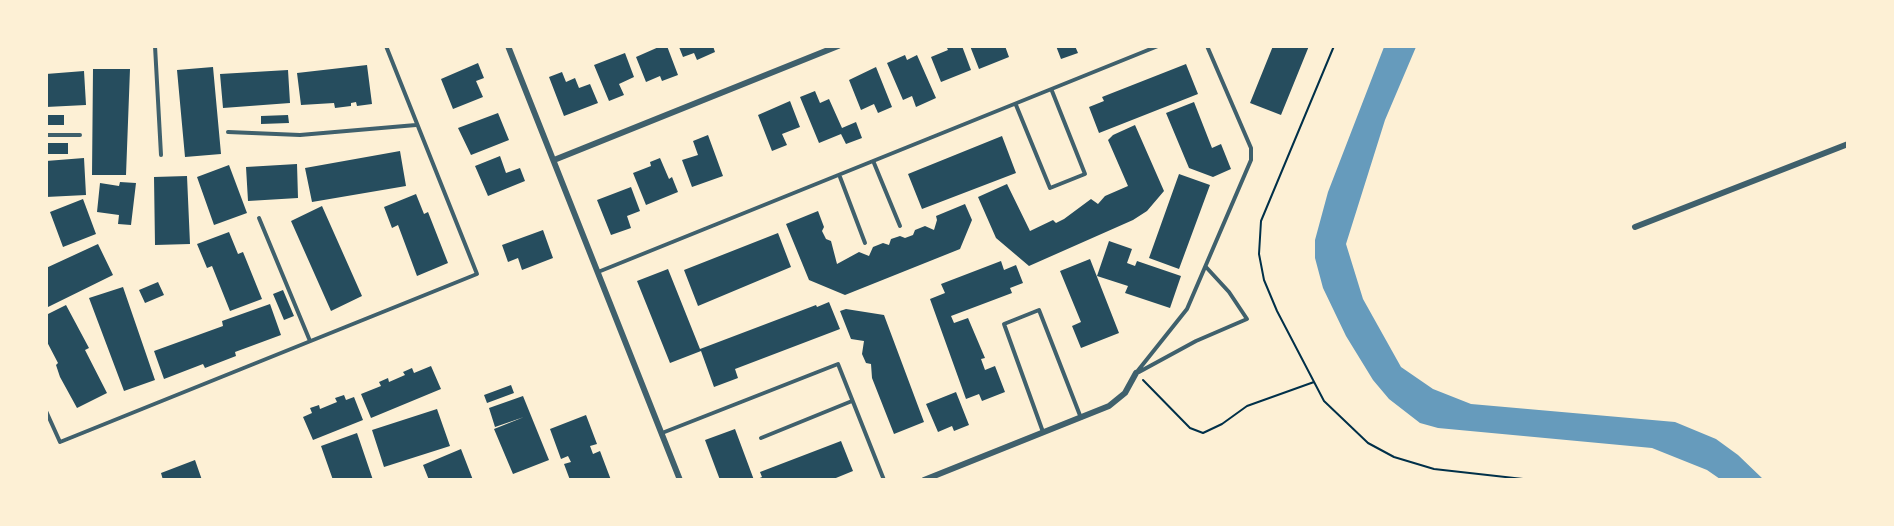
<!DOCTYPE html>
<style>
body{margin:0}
#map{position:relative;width:1894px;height:526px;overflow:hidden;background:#fdf0d5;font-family:Bitter,serif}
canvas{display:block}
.frame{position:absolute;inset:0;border:48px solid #fdf0d5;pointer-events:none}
</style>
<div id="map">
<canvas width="1894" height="526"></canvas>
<div class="frame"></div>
</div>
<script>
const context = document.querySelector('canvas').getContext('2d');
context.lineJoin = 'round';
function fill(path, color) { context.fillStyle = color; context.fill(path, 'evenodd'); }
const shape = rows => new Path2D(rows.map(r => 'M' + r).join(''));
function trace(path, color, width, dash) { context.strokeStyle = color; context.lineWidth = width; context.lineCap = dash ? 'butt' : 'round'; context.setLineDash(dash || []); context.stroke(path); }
const water = shape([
 [1384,47,1416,47,1385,120,1346,244,1363,299,1401,367,1433,389,1471,404,1675,422,1716,439,1738,455,1763,479,1720,479,1707,470,1652,448,1438,428,1420,423,1389,399,1373,380,1346,336,1323,288,1315,258,1315,240,1328,192]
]);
const building = shape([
 [661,46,667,46,678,75,662,81,660,76,646,82,636,57],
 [713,46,715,52,697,60,694,53,683,57,679,47],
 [946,46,962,46,971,70,941,82,931,57,948,50],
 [970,46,1005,46,1009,57,979,69],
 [1056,46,1075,46,1078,53,1061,59],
 [1273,46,1309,46,1281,115,1250,103],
 [625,53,634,77,619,84,624,95,609,101,594,65],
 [905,55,907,60,917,55,936,98,916,107,912,96,903,100,887,63],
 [478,63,484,78,476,81,483,97,453,109,441,79],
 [1186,64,1198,94,1099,133,1089,107,1104,101,1102,97],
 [367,65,372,104,357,106,356,102,351,103,351,106,335,108,334,103,301,105,297,73],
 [213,67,221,154,185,157,177,70],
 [876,67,892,107,878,113,874,104,861,110,849,80],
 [93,69,130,69,126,175,92,175],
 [288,70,290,103,223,108,220,74],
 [84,71,86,105,46,107,46,74],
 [562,72,566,82,575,78,579,88,590,84,598,103,564,116,549,77],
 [815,91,820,103,829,99,842,128,856,122,862,138,846,144,841,134,819,143,800,97],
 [790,101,800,127,782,134,787,145,772,151,758,115],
 [1194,102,1212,148,1221,144,1231,169,1213,177,1189,168,1166,113],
 [498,113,509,140,471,155,458,128],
 [46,115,64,115,64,125,46,125],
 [288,115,289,123,261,124,261,116],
 [1135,125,1164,191,1147,211,1133,220,1029,266,996,238,978,197,1007,184,1030,231,1053,220,1056,223,1064,219,1091,199,1098,204,1105,196,1128,186,1108,140,1113,135],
 [708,135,723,176,692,187,682,160,698,155,693,141],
 [1002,136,1016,173,922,209,908,174],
 [46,143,68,143,68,154,46,154],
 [400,151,406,186,312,202,305,168],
 [500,156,506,173,520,168,525,181,488,196,475,166],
 [84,158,86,195,46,197,46,161],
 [660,158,669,179,672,177,678,192,646,205,633,173,651,166,650,162],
 [297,164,298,198,248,201,246,167],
 [229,165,247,213,214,225,197,177],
 [1179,174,1210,185,1179,269,1149,258],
 [187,176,190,244,155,245,154,177],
 [120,182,136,183,131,225,118,224,119,215,97,212,100,183,119,186],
 [631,187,640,211,627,216,631,228,611,235,597,200],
 [416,194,424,214,428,212,448,263,417,276,398,225,392,228,384,207],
 [83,199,96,234,63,247,50,212],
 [965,204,972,220,960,249,845,295,809,280,786,224,818,211,824,227,822,231,826,239,831,241,837,264,859,252,869,256,873,247,883,243,889,245,891,239,900,236,905,238,913,235,915,230,925,226,934,230,937,220,936,216],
 [322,206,362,296,331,311,291,221],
 [543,230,553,258,522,270,518,258,508,262,502,245],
 [229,232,238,254,243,252,262,299,230,311,212,266,207,268,197,244],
 [778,233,791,267,698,306,684,270],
 [1109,241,1132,249,1127,263,1135,266,1137,261,1181,276,1170,308,1125,293,1128,286,1097,276],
 [98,244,113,275,46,308,46,268],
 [1090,259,1119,333,1081,348,1072,326,1081,322,1060,271],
 [1001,261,1004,270,1016,265,1023,283,1010,288,1012,293,951,316,954,323,968,318,985,358,981,359,985,370,995,366,1005,392,982,401,979,394,966,399,930,299,945,293,941,284],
 [668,269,700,349,816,305,817,307,829,302,840,329,735,369,738,378,714,387,701,351,670,363,637,281],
 [158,282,164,295,145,303,139,290],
 [123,287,155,380,124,391,89,298],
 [283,290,294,316,284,320,273,294],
 [270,304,281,335,235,352,236,356,205,368,203,364,164,379,154,351,223,326,222,321],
 [66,305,89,348,85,350,107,393,77,408,60,377,56,365,58,363,46,340,46,315],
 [846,309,884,315,924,422,894,434,872,378,871,364,866,363,862,354,864,341,851,339,840,311],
 [431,366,441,389,371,418,361,394,381,386,379,382,388,378,389,382,405,375,403,372,412,368,414,373],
 [511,385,514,393,487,403,484,395],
 [956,392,969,425,954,431,952,426,938,432,926,404],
 [344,395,346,400,354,397,363,420,313,440,303,417,312,413,310,408,319,405,320,409,337,402,335,398],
 [523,396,549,460,513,474,494,429,524,417,495,427,489,408],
 [437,409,450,446,384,467,372,430],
 [586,415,597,444,590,446,593,454,600,451,611,480,570,480,564,464,571,462,568,456,561,459,550,429],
 [735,429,754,480,720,480,705,440],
 [357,433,373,480,333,480,321,446],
 [841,441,853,471,831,480,755,480,762,477,760,472],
 [461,449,473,480,429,480,423,465],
 [195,460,202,480,163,480,161,473]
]);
const path = shape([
 [1334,46,1261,221,1259,254,1264,280,1277,311,1324,401,1368,443,1394,457,1434,469,1532,480],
 [1143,380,1190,428,1203,433,1222,424,1247,406,1314,382]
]);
const service = shape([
 [155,46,161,155],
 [1016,105,1050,188,1085,174,1052,91],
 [228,132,300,135,416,125],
 [46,135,80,135],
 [874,163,900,226],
 [840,177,865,243],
 [259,218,310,341],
 [598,272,1158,46],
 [1139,372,1196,341,1247,319,1229,292,1206,267],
 [1136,373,1187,309,1251,160,1251,148,1207,46],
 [46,411,60,442,477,274,386,46],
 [1043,432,1004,324,1039,310,1081,418],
 [662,433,838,364,884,480],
 [761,438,852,401]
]);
const minor = shape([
 [508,46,680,480],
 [554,160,838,46],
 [1635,227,1848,144],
 [924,480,1109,406,1125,393,1136,373]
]);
fill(water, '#669bbc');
fill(building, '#264d5e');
trace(path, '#003049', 2);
trace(service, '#3f606c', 4);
trace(minor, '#3f606c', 6);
</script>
